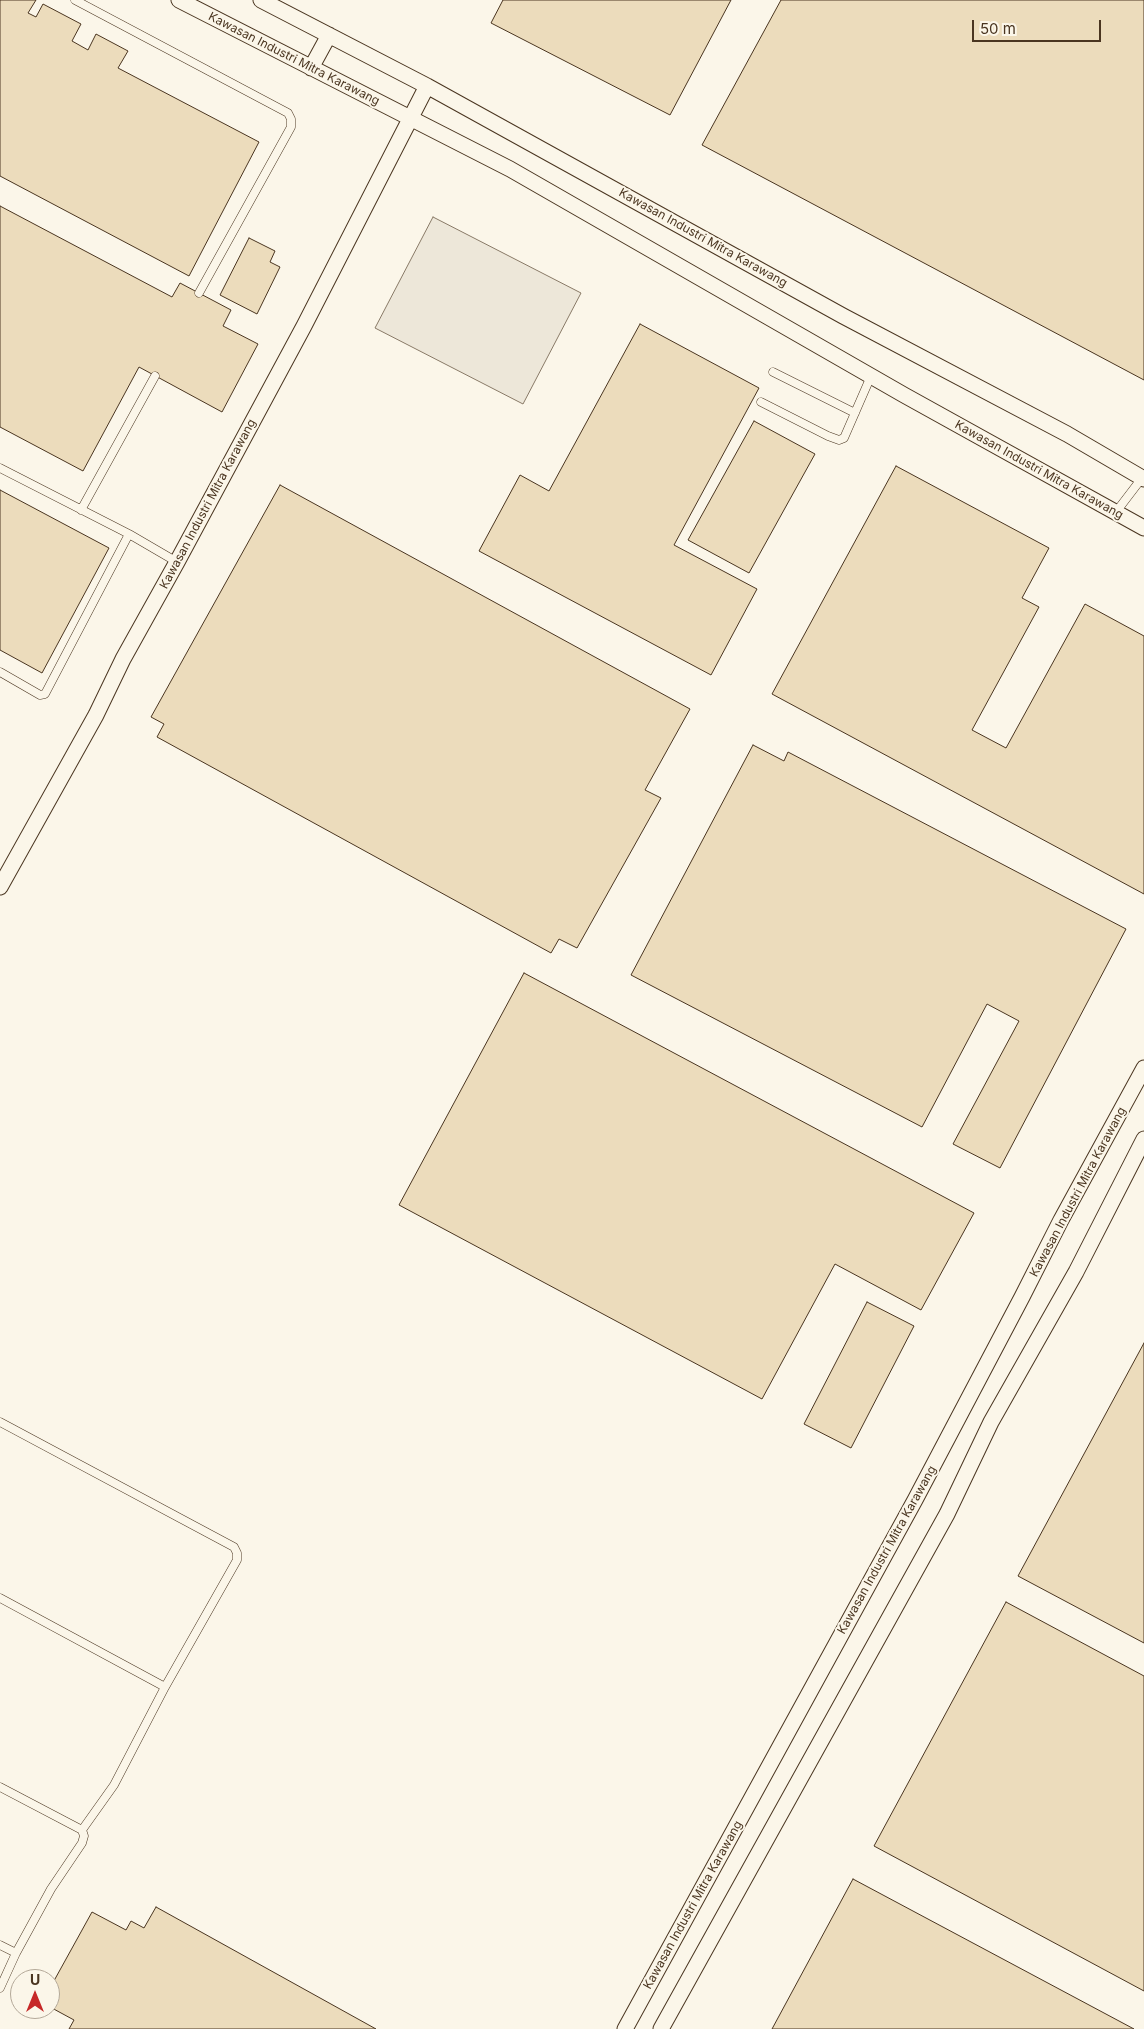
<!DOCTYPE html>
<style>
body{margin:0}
#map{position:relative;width:1144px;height:2029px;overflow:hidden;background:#fbf6e9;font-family:Inter,sans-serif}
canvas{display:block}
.north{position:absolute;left:10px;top:1969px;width:50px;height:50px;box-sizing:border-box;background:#fbf6e9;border:1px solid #b4a999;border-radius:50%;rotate:0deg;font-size:14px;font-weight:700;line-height:20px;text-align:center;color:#4a3520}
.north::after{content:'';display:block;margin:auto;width:18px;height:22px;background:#c62828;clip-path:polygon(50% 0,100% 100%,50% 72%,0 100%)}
.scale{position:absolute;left:972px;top:20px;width:129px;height:22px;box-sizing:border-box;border:2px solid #4a3520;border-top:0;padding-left:6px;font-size:15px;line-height:18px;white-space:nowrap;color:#4a3520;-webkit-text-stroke:4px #fbf6e9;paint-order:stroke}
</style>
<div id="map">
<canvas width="1144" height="2029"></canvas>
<div class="north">U</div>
<div class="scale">50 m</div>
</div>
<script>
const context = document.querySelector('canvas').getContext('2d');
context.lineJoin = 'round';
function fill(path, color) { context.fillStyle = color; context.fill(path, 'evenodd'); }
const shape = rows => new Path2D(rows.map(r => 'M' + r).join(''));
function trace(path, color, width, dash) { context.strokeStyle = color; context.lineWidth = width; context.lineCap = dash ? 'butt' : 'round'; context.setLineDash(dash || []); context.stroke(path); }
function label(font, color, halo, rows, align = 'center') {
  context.font = font + ' Inter,sans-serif'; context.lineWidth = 4; context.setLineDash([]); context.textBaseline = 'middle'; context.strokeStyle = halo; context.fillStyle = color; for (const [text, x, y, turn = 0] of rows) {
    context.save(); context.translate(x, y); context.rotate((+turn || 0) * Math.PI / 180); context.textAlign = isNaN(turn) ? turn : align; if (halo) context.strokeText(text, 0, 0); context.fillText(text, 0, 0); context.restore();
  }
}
const parking = shape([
 [433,217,581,293,523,404,375,328,433,217]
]);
const building = shape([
 [0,0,36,0,28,13,36,17,43,4,81,24,72,41,88,50,96,34,128,51,118,68,259,142,189,276,0,176,0,0],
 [503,0,731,0,670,115,491,23,503,0],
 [781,0,1144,0,1144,380,702,145,781,0],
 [0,206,172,297,180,283,231,310,223,326,258,344,222,412,139,367,83,471,0,427,0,206],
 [249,238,275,251,270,262,280,267,257,314,220,295,249,238],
 [640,324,759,388,674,545,757,589,711,675,479,551,520,475,549,491,640,324],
 [754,421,815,454,749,573,688,540,754,421],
 [896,466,1049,548,1022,598,1039,607,972,730,1006,748,1085,604,1144,636,1144,894,772,694,896,466],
 [280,485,690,709,645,790,661,798,577,948,559,939,551,953,157,737,164,724,151,717,280,485],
 [0,490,109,548,42,673,0,650,0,490],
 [753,745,784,761,788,752,1126,929,1000,1168,953,1144,1019,1021,987,1004,922,1127,631,975,753,745],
 [524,973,974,1213,921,1310,835,1264,762,1399,399,1205,524,973],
 [867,1302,914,1326,851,1448,804,1424,867,1302],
 [1144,1343,1144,1643,1018,1576,1144,1343],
 [1006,1602,1144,1676,1144,1991,874,1846,1006,1602],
 [853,1879,1134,2029,772,2029,853,1879],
 [156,1907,376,2029,69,2029,74,2020,50,2007,50,1988,92,1912,126,1930,131,1921,144,1928,156,1907]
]);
const lane = shape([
 [75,0,288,113,291,119,291,127,199,293],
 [773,372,855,413],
 [761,402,828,436,839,440,844,438,871,376],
 [0,468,129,534,177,562],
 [81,510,155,376],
 [1116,512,1142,478],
 [0,672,40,695,45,694,129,534],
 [0,1422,234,1547,237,1553,237,1560,165,1687,114,1785,82,1830],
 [0,1598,165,1687],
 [0,1787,82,1830,84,1836,82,1843,51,1889,16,1953,0,1988],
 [0,1945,16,1953]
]);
const street = shape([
 [179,0,510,169,904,395,1144,528],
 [261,0,427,86,843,316,1067,434,1144,479],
 [311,68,329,35],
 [0,887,96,715,123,659,177,562,304,326,427,86],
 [625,2029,915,1500,1022,1297,1061,1220,1144,1068],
 [661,2029,947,1514,991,1422,1076,1272,1144,1139]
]);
const streetNames = [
 ["Kawasan Industri Mitra Karawang",294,59,27],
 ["Kawasan Industri Mitra Karawang",703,238,29],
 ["Kawasan Industri Mitra Karawang",1039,470,29],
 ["Kawasan Industri Mitra Karawang",208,504,-62],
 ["Kawasan Industri Mitra Karawang",1078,1192,-62],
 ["Kawasan Industri Mitra Karawang",887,1550,-61],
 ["Kawasan Industri Mitra Karawang",693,1905,-61]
];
fill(parking, '#ede7d9');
trace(parking, '#887966', 1);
fill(building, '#ecdcbc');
trace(building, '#4a3520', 1);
trace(lane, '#4a3520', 9);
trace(street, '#4a3520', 17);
trace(lane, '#fbf6e9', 8);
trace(street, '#fbf6e9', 15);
label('12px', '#4a3520', '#fbf6e9', streetNames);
</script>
